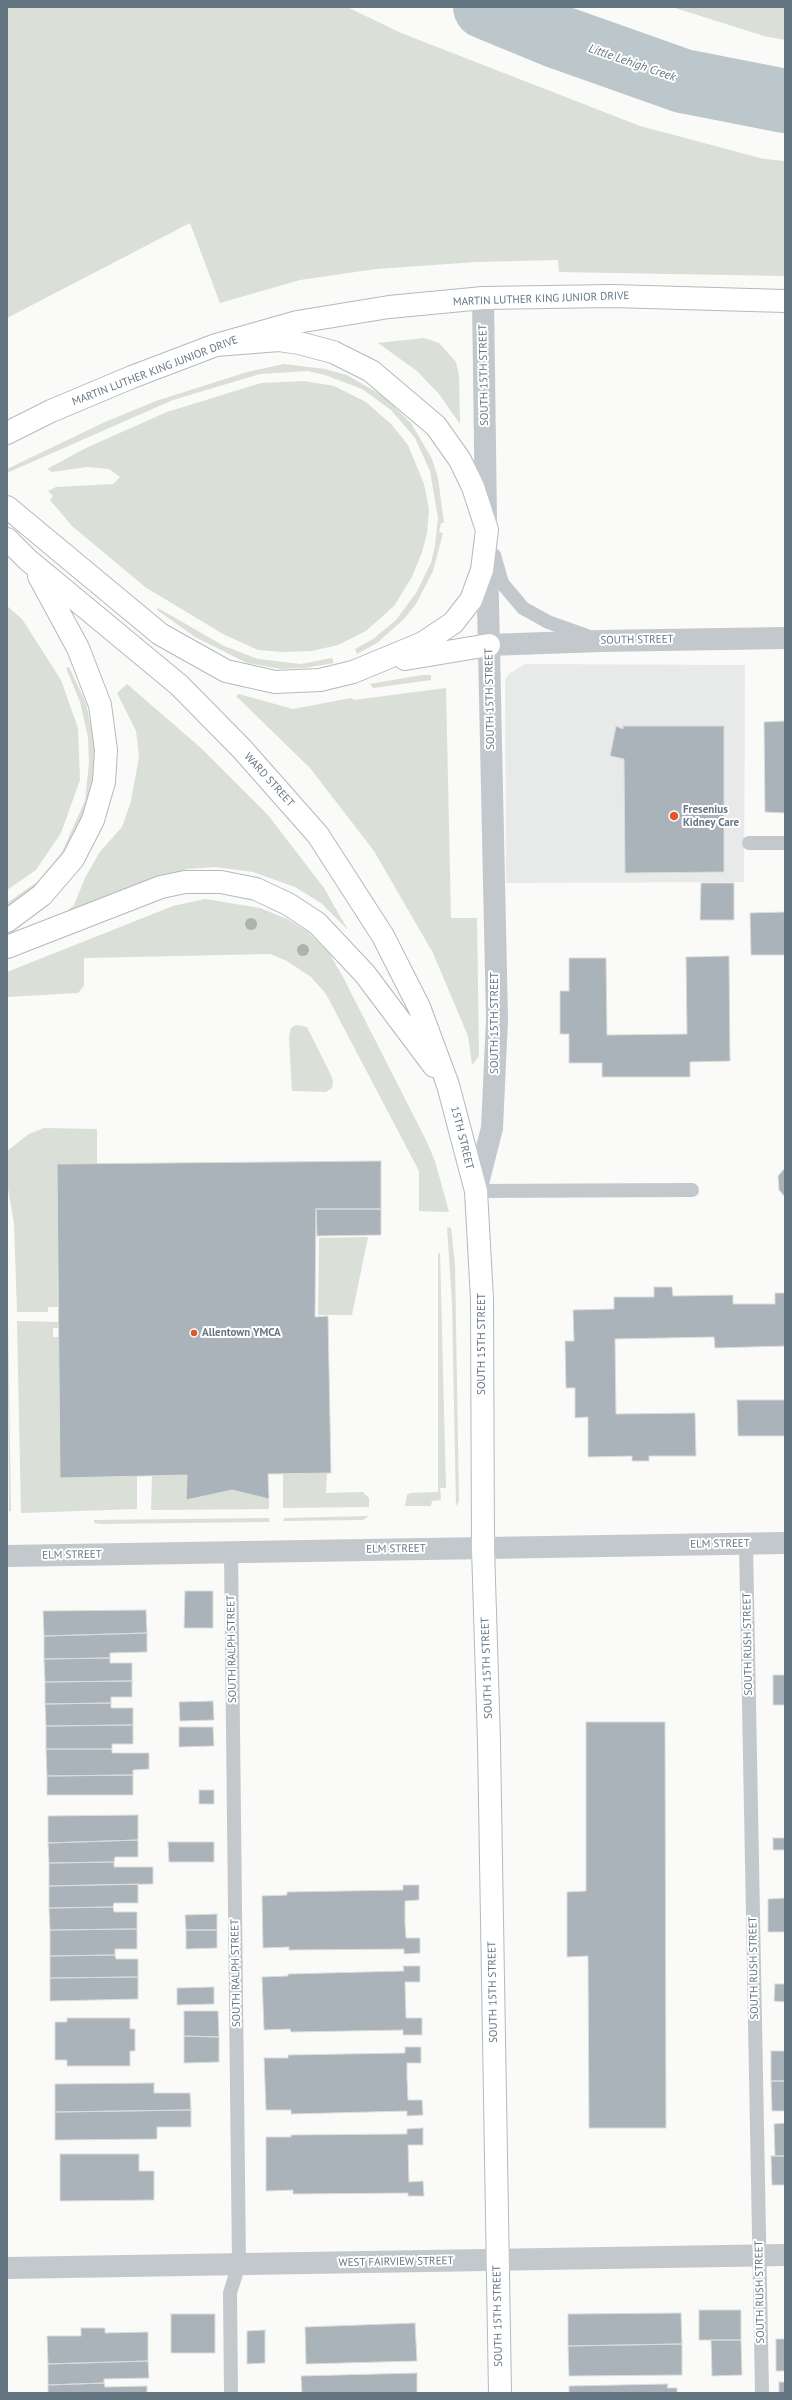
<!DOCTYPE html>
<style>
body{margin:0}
#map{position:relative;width:792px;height:2400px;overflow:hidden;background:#fafaf8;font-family:"PT Sans",sans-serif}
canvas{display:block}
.frame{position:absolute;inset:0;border:8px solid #657683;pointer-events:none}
</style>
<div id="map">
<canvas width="792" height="2400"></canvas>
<div class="frame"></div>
</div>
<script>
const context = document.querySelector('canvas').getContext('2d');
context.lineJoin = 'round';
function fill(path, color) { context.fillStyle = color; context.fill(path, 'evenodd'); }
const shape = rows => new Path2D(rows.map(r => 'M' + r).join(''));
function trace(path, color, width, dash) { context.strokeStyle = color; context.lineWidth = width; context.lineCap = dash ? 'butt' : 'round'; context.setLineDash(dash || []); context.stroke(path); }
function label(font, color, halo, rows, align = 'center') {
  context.font = font + ' "PT Sans",sans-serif'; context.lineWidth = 4; context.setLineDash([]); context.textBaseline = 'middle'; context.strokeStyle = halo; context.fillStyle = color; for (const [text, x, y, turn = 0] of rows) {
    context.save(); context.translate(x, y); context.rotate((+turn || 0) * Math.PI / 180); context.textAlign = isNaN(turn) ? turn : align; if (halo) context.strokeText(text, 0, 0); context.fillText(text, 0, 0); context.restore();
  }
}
const built = shape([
 [525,664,745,665,744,882,506,883,505,679,510,673]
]);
const green = shape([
 [7,7,347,7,401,33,640,126,764,159,785,161,785,276,559,272,558,260,476,262,376,269,300,280,220,303,190,223,7,318],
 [672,7,785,7,785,40,764,36],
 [424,338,439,343,456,362,459,375,460,424,439,394,417,371,378,343],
 [284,364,325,369,347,375,383,396,411,423,432,459,438,478,444,523,441,523,439,532,443,533,433,571,416,604,403,620,377,643,357,654,355,649,373,639,396,620,416,593,431,563,435,546,438,518,430,471,415,438,391,410,362,389,325,375,308,371,260,374,173,400,7,473,7,469,105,422,156,401,247,372],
 [304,381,334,386,366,402,392,425,408,445,424,484,429,509,427,533,422,552,412,577,394,606,366,631,338,645,312,651,283,652,258,650,223,634,145,587,72,526,50,500,53,496,48,491,56,487,113,484,120,477,109,469,87,467,52,472,47,469,88,447,167,412,261,383],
 [7,606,22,619,61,680,78,728,80,780,61,833,36,870,7,890],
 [158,608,224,646,258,659,301,664,332,658,334,663,304,668,281,669,247,663,195,637,157,610],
 [69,667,86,703,96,752,96,775,88,810,55,873,7,910,7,903,37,882,62,852,85,801,89,763,88,737,80,702,66,668],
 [422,675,431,675,431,680,373,688,370,684],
 [127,684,201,748,268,815,324,888,348,930,321,903,295,887,253,872,215,867,187,869,55,922,74,905,85,878,99,853,122,827,131,801,139,757,136,731,117,693],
 [446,688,451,918,477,918,479,1056,472,1065,468,1036,433,953,374,851,310,768,236,696,239,694,293,709,351,698,354,700],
 [205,899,260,908,287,919,307,931,329,953,343,977,426,1140,435,1161,449,1212,419,1211,419,1171,326,994,311,977,287,961,270,954,84,958,84,986,78,993,7,997,7,972,173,906],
 [296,1025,307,1027,330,1073,333,1081,332,1088,326,1092,292,1091,289,1037,291,1028],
 [44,1128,97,1129,97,1164,57,1164,58,1307,48,1307,48,1312,17,1312,14,1223,7,1183,7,1151,29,1134],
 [447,1227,451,1228,455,1264,459,1502,456,1506,452,1303],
 [368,1237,352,1315,318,1315,319,1238],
 [7,1238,8,1316,11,1511,9,1511],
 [440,1253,446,1488,440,1488,441,1500,432,1501,431,1506,405,1506,407,1495,410,1493,438,1492,438,1254],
 [17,1321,59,1322,59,1328,53,1328,53,1337,59,1337,60,1478,137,1476,137,1509,21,1513],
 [327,1473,326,1493,363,1492,369,1498,369,1507,283,1508,283,1474],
 [187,1475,186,1500,232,1490,269,1499,269,1509,151,1510,152,1476],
 [369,1516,363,1520,283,1521,284,1518],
 [269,1518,270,1522,101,1524,94,1523,94,1520]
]);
const river = shape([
 [485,7,553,35,683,81,785,101]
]);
const building = shape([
 [785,721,785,813,765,812,764,722,785,721],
 [616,726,623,729,623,726,724,726,724,872,625,873,624,759,610,756,616,726],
 [701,883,734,883,734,920,700,920,701,883],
 [785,912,785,955,751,955,750,913,785,912],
 [729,956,730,1061,690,1062,690,1077,602,1077,602,1063,569,1063,569,1034,560,1034,560,991,569,991,569,958,606,958,607,1035,687,1034,686,957,729,956],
 [381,1161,381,1209,316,1209,315,1317,328,1316,331,1473,268,1474,269,1499,232,1490,186,1500,187,1475,60,1478,57,1164,381,1161],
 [785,1168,785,1197,779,1190,778,1176,785,1168],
 [316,1209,381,1209,381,1235,317,1236,316,1209],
 [654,1287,672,1287,673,1296,733,1295,733,1304,775,1304,775,1293,785,1293,785,1346,715,1348,714,1337,615,1339,616,1414,695,1413,696,1456,649,1456,649,1461,632,1461,632,1456,588,1457,588,1417,575,1418,575,1388,566,1388,565,1341,574,1341,573,1310,614,1309,614,1297,654,1297,654,1287],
 [737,1400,785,1400,785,1436,738,1436,737,1400],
 [185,1591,213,1591,213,1628,184,1628,185,1591],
 [146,1610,147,1633,44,1636,43,1611,146,1610],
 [147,1633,147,1652,110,1653,110,1658,44,1659,44,1636,147,1633],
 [110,1658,110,1663,132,1663,132,1681,45,1682,44,1659,110,1658],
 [773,1675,785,1675,785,1705,773,1705,773,1675],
 [132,1681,132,1697,111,1697,111,1703,45,1704,45,1682,132,1681],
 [213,1701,214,1720,180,1721,179,1702,213,1701],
 [111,1703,111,1708,133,1708,133,1725,46,1726,45,1704,111,1703],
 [586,1722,665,1722,666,2128,589,2128,588,1956,567,1957,567,1892,586,1891,586,1722],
 [133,1725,133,1744,112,1744,112,1749,46,1749,46,1726,133,1725],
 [179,1727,213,1727,214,1746,179,1747,179,1727],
 [46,1749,112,1749,112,1753,149,1753,149,1769,133,1770,133,1775,47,1776,46,1749],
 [133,1775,133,1795,47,1795,47,1776,133,1775],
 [199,1790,214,1790,214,1804,199,1804,199,1790],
 [138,1815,138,1840,48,1843,48,1816,138,1815],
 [773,1838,785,1838,785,1850,773,1850,773,1838],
 [138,1840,138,1857,115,1857,114,1862,49,1863,48,1843,138,1840],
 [168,1842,214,1842,214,1862,169,1862,168,1842],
 [114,1862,114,1867,153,1867,153,1884,49,1886,49,1863,114,1862],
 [138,1884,138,1903,114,1903,113,1907,49,1908,49,1886,138,1884],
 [403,1885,419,1885,419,1900,405,1901,405,1924,406,1938,420,1938,420,1953,404,1954,404,1949,289,1950,289,1947,263,1948,262,1896,287,1895,287,1892,403,1890,403,1885],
 [785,1898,785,1932,768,1932,768,1899,785,1898],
 [113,1907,114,1912,137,1912,137,1929,50,1930,49,1908,113,1907],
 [217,1914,217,1930,186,1930,185,1915,217,1914],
 [137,1929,137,1949,115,1949,115,1955,50,1956,50,1930,137,1929],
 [186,1930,217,1930,217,1948,186,1949,186,1930],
 [115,1955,116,1959,138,1959,138,1977,50,1978,50,1956,115,1955],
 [403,1966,420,1966,420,1982,405,1982,406,2018,422,2018,422,2035,403,2035,403,2030,291,2032,290,2029,264,2030,262,1977,288,1976,288,1974,404,1971,403,1966],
 [138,1977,138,1999,50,2001,50,1978,138,1977],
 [775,1984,785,1984,785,2002,774,2001,775,1984],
 [214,1987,214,2004,177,2005,177,1988,214,1987],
 [184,2011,218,2011,219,2037,184,2036,184,2011],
 [67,2018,130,2018,130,2029,135,2029,135,2051,130,2051,130,2066,67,2066,67,2060,55,2060,55,2022,67,2022,67,2018],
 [184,2036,219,2037,219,2062,184,2063,184,2036],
 [405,2047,421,2047,421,2063,407,2063,407,2078,408,2100,422,2100,423,2115,407,2116,407,2111,291,2114,291,2110,266,2110,264,2058,288,2058,288,2055,405,2053,405,2047],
 [771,2051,785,2051,785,2081,771,2081,771,2051],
 [771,2081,785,2081,785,2111,772,2111,771,2081],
 [154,2083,154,2093,190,2093,191,2110,55,2112,55,2084,154,2083],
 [191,2110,191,2127,157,2127,157,2139,55,2140,55,2112,191,2110],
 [785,2123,785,2156,775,2156,774,2124,785,2123],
 [423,2128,423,2145,408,2145,409,2182,423,2181,424,2196,408,2196,408,2193,293,2194,293,2190,266,2191,266,2137,291,2137,291,2135,407,2134,407,2129,423,2128],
 [60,2154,139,2154,139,2171,154,2171,154,2200,60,2201,60,2154],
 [771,2156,785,2156,785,2185,772,2185,771,2156],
 [699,2310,741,2310,741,2340,699,2340,699,2310],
 [681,2313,682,2344,568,2346,568,2314,681,2313],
 [171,2314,215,2314,215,2353,171,2353,171,2314],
 [415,2323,417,2361,306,2364,305,2327,415,2323],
 [81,2328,105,2328,105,2333,148,2332,148,2361,48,2364,47,2336,81,2336,81,2328],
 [265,2330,265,2363,247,2364,247,2331,265,2330],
 [776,2339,785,2339,785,2371,776,2371,776,2339],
 [711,2340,741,2340,742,2375,712,2376,711,2340],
 [682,2344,682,2375,569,2376,568,2346,682,2344],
 [148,2361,149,2378,104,2379,104,2383,48,2385,48,2364,148,2361],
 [417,2373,417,2393,302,2393,301,2376,417,2373],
 [779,2382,785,2382,785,2393,779,2393,779,2382],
 [104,2383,105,2387,147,2386,147,2393,48,2393,48,2385,104,2383],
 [668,2384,667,2388,677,2388,677,2393,569,2393,569,2386,668,2384]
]);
const service = shape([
 [494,555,502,583,523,608,548,622,590,637],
 [749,843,785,843],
 [476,1191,692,1190],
 [746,1544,762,2393],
 [231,2393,230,2293,239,2264,231,1552]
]);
const minor = shape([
 [489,645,600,641,785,638],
 [7,1556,785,1543],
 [7,2268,785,2255]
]);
const tertiary = shape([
 [483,298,486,520],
 [476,1191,492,1128,497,1020,487,557]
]);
const secondary = shape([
 [7,433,51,411,132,377,216,345,297,322,389,307,483,298,612,296,785,301],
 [7,507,160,634,226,671,275,682,320,680,353,672,423,643,453,623,471,600,482,570,487,530,473,487,460,460,436,426,371,371,333,352,299,343,279,340,216,345],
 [7,539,28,560,179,685,242,749,318,835,383,936,419,1007,448,1085,476,1191,482,1299,483,1548,489,1742,500,2393],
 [405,659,489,645],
 [7,921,42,895,73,859,93,820,104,782,106,750,100,705,78,648,39,576],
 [7,947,161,887,185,882,221,882,256,889,288,904,317,923,365,974,434,1066]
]);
const trees = [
 [251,924],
 [303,950]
];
const markers = [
 [674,816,5,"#e4572e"],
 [194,1333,4,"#e4572e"]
];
const streetNames = [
 ["MARTIN LUTHER KING JUNIOR DRIVE",541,299,-2],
 ["MARTIN LUTHER KING JUNIOR DRIVE",155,371,-21],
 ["SOUTH 15TH STREET",484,375,-91],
 ["SOUTH STREET",637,640,-1],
 ["SOUTH 15TH STREET",490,699,-91],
 ["WARD STREET",269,780,48],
 ["SOUTH 15TH STREET",495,1023,-90],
 ["15TH STREET",462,1138,76],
 ["SOUTH 15TH STREET",482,1344,-90],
 ["ELM STREET",720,1544,-1],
 ["ELM STREET",396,1549,-1],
 ["ELM STREET",72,1555,-1],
 ["SOUTH RUSH STREET",748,1644,-91],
 ["SOUTH RALPH STREET",232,1649,-91],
 ["SOUTH 15TH STREET",487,1668,-92],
 ["SOUTH RUSH STREET",754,1968,-91],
 ["SOUTH RALPH STREET",236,1973,-91],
 ["SOUTH 15TH STREET",493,1992,-91],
 ["WEST FAIRVIEW STREET",396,2262,-1],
 ["SOUTH RUSH STREET",760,2292,-91],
 ["SOUTH 15TH STREET",498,2316,-91]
];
const poiNames = [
 ["Fresenius",683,810],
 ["Kidney Care",683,823],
 ["Allentown YMCA",202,1333]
];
const waterNames = [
 ["Little Lehigh Creek",632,63,19]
];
fill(built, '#e8e9e9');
fill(green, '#dadfd7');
trace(river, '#bbc7cb', 64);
fill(building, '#aab3b9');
trace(building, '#dcdcda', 1);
trace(secondary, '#b3babf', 24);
trace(service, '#c3c8cc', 14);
trace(minor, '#c3c8cc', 22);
trace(tertiary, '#c3c8cc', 22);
trace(secondary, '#fff', 22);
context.fillStyle = '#aab4a7';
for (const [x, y] of trees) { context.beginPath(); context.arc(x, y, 6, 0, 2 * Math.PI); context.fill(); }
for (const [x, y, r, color] of markers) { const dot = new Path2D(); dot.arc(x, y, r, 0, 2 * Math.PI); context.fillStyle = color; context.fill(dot); trace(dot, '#fff', 1.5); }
label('11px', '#657683', '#fff', streetNames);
label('bold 11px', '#657683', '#fff', poiNames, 'left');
label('italic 12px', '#60757c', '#fff', waterNames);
</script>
